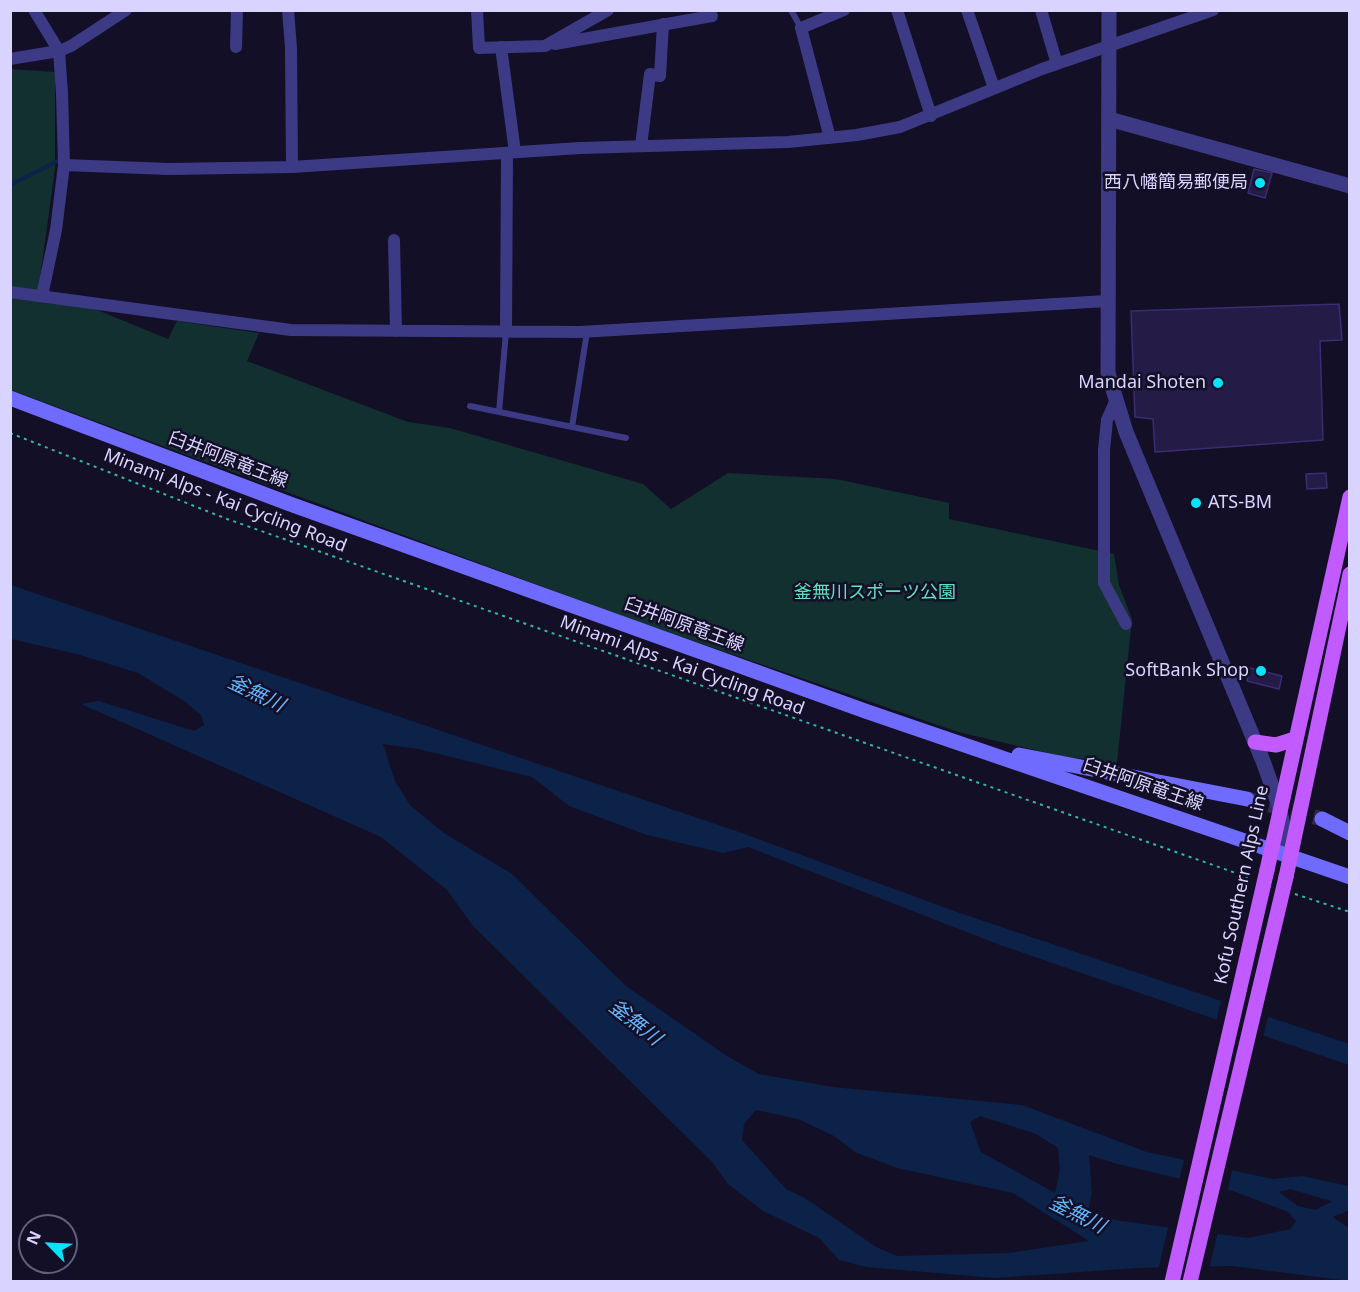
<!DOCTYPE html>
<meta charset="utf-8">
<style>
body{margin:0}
#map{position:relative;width:1360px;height:1292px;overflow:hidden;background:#130f26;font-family:"Noto Sans",sans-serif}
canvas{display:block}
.frame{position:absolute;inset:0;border:12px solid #d9d4ff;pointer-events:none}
.north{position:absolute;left:18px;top:1214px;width:60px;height:60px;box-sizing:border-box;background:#130f26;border:2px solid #625e7d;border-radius:50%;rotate:294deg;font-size:16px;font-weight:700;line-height:24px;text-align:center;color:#d9d4ff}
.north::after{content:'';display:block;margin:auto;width:21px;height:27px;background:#00e5ff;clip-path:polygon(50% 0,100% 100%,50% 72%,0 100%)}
</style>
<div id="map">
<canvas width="1360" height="1292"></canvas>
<div class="frame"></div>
<div class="north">N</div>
</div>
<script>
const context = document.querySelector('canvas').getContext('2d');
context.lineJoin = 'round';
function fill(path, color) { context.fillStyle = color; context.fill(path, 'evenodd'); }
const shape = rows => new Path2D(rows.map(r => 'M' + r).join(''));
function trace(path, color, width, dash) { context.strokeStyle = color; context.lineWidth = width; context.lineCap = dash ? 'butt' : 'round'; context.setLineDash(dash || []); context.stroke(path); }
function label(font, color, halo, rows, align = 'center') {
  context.font = font + ' "Noto Sans","Noto Sans JP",sans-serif'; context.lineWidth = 5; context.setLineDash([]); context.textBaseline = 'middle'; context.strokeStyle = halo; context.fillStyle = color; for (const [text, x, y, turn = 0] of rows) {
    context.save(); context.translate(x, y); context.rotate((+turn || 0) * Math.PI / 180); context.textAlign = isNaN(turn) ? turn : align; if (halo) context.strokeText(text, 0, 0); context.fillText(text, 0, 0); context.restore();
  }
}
const green = shape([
 [10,69,55,72,55,169,37,300,90,307,168,339,177,321,259,333,247,361,408,422,450,428,643,484,671,509,728,473,836,479,949,503,949,519,1114,554,1119,585,1132,619,1117,763,1061,756,958,732,630,619,11,390]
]);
const water = shape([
 [11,585,739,832,954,911,1349,1044,1349,1065,1000,945,748,847,723,853,647,835,569,806,532,777,418,749,383,744,395,781,410,805,444,833,512,874,626,986,727,1056,759,1074,833,1087,1022,1105,1147,1152,1273,1179,1302,1176,1349,1186,1349,1210,1333,1217,1349,1228,1349,1281,1232,1266,1137,1268,995,1278,866,1267,839,1260,819,1238,763,1211,728,1184,712,1162,473,926,447,890,381,837,81,704,99,701,194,731,204,725,201,715,184,701,138,673,77,654,11,639],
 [756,1110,798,1119,834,1136,855,1152,897,1168,1013,1193,1089,1241,1008,1253,897,1256,876,1247,805,1198,786,1189,742,1140,744,1124],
 [980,1116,1036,1134,1058,1148,1060,1170,1055,1193,981,1152,970,1122],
 [1089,1155,1117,1164,1233,1191,1288,1212,1296,1221,1290,1229,1248,1238,1121,1221,1088,1212,1092,1192],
 [1290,1189,1331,1201,1331,1202,1315,1210,1298,1206,1279,1192]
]);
const pier = shape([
 [1222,997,1269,1013,1263,1038,1216,1022],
 [1185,1156,1233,1166,1227,1193,1179,1181],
 [1169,1224,1218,1231,1209,1270,1158,1271]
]);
const stream = shape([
 [10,185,60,160]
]);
const building = shape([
 [1254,169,1272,173,1265,198,1248,193,1254,169],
 [1339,304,1342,340,1320,341,1323,440,1155,452,1153,419,1135,417,1131,311,1339,304],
 [1326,473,1327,488,1307,489,1306,474,1326,473],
 [1250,668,1282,676,1279,689,1247,681,1250,668]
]);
const secondaryTunnel = shape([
 [1247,799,1322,819]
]);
const path = shape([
 [10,433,227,519,1250,878],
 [1295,894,1350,912]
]);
const service = shape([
 [791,10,801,28],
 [470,406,626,438],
 [499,412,506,332],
 [572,427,587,332]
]);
const minor = shape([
 [34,10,59,51,62,93,64,165,56,230,42,296],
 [288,10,291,48,292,167],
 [477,10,479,48,545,46,608,10],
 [897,10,931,116],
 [967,10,994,88],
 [1041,10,1057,64],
 [555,44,712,16],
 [236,47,237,10],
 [501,47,515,152],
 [10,59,59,51,71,46,126,10],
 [830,138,801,28,844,10],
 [641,146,650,74,660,76,663,24],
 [64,165,169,169,292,167,580,148,788,142,857,135,900,127,1042,69,1213,10],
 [394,240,396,331],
 [10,292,291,330,580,332,1107,301],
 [506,332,507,153],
 [1115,402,1107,420,1104,450,1104,583,1126,624]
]);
const tertiary = shape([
 [1109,10,1108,373,1126,432,1263,761,1279,806,1290,857],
 [1109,119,1350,186]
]);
const secondary = shape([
 [10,398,290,504,868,712,1350,877],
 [1019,755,1247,799],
 [1322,819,1350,833]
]);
const primary = shape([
 [1255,742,1276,745,1295,739],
 [1267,870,1350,497],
 [1286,877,1350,574]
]);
const primaryBridge = shape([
 [1172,1282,1267,870],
 [1190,1282,1286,877]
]);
const markers = [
 [1260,183,6,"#00e5ff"],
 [1218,383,6,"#00e5ff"],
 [1196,503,6,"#00e5ff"],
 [1261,671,6,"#00e5ff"]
];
const poiNames = [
 ["西八幡簡易郵便局",1248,183],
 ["Mandai Shoten",1206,383],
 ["ATS-BM",1208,503,"left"],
 ["SoftBank Shop",1249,671]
];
const streetNames = [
 ["臼井阿原竜王線",228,460,21],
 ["Minami Alps - Kai Cycling Road",225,501,21],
 ["臼井阿原竜王線",684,625,20],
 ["Minami Alps - Kai Cycling Road",682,666,20],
 ["臼井阿原竜王線",1143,785,19],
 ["Kofu Southern Alps Line",1242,885,-78]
];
const parkNames = [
 ["釜無川スポーツ公園",875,593]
];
const waterNames = [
 ["釜無川",256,694,26],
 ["釜無川",635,1023,38],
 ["釜無川",1077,1215,27]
];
fill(green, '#12302f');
fill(water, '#0c2248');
fill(pier, '#130f26');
trace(stream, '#0c2248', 4);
fill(building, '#241b47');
trace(building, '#3b2d73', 1.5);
trace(secondaryTunnel, '#312d47', 15, [15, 8]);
trace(path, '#2fb8b0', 2, [3, 4.5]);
trace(service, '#3d3a85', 6);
trace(minor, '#3d3a85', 12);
trace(tertiary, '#3d3a85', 15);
trace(secondary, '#6f6bff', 15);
trace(primary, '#c25bff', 15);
trace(primaryBridge, '#c25bff', 15);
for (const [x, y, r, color] of markers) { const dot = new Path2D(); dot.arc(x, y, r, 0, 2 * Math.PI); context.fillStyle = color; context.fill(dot); trace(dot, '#130f26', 2); }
label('18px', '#d9d4ff', '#130f26', poiNames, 'right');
label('18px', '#d9d4ff', '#130f26', streetNames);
label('18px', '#5fe0c0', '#130f26', parkNames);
label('italic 20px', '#62b6ff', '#130f26', waterNames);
</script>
